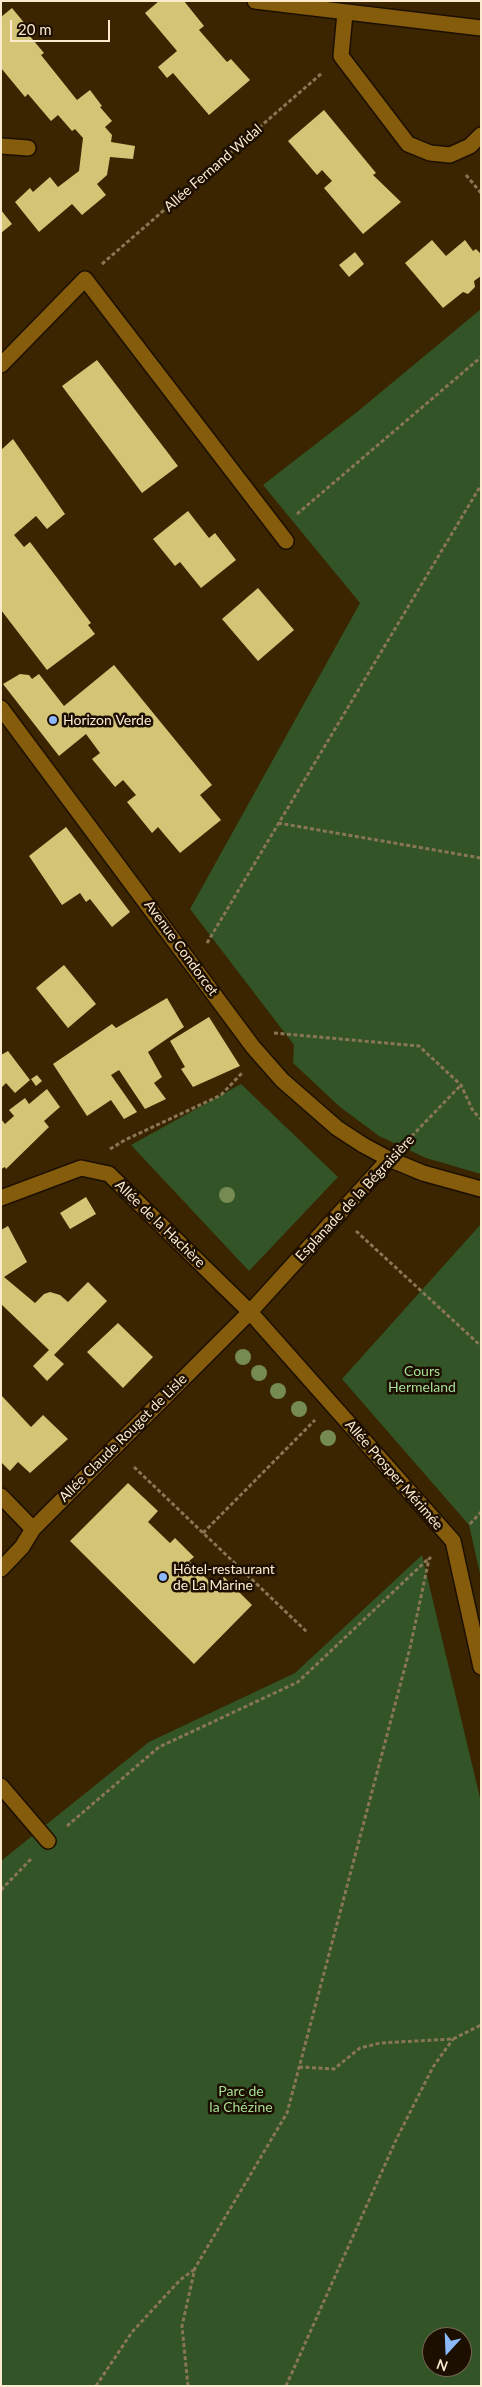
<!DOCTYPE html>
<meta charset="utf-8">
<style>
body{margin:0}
#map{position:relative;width:482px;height:2387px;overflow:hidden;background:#3a2500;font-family:Lato,sans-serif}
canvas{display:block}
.frame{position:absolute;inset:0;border:2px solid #fceacf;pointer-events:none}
.north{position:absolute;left:422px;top:2327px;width:50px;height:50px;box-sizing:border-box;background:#1c0f00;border:1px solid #766753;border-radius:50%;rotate:200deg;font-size:14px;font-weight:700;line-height:20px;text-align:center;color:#fceacf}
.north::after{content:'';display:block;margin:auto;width:18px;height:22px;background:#8cb9fc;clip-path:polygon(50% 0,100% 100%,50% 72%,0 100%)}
.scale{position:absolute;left:10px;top:20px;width:100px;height:22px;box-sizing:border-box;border:2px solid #fceacf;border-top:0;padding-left:6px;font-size:15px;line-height:18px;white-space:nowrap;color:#fceacf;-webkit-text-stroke:4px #1c0f00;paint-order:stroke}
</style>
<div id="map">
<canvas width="482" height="2387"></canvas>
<div class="frame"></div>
<div class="north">N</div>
<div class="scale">20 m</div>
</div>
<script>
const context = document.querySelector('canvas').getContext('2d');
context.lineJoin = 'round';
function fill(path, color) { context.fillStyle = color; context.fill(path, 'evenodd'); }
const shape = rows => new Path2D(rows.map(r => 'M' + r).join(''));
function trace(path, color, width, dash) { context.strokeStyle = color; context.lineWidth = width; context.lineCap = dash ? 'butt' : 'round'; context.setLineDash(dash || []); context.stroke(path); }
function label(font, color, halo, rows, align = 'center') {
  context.font = font + ' Lato,sans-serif'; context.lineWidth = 5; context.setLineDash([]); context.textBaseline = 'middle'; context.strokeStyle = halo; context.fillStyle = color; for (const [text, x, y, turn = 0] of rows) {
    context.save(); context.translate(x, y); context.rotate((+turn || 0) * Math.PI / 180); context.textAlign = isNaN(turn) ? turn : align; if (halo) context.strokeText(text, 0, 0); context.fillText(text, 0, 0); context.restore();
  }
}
const green = shape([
 [481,309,481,1174,426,1158,379,1136,340,1107,293,1063,294,1045,190,909,360,603,263,485,357,412],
 [241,1084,338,1177,249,1271,131,1145],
 [481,1224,481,1578,469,1525,342,1379],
 [422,1555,481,1802,481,2386,1,2386,1,1861,149,1742,295,1673],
 [432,2337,462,2337,462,2367,432,2367]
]);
const building = shape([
 [159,1,184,1,204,26,199,30,227,62,231,59,250,80,209,115,173,73,167,78,158,67,177,51,145,13],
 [12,8,26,25,23,28,44,53,41,55,77,100,90,90,102,106,100,107,112,121,105,127,112,135,111,142,135,146,133,159,110,157,107,175,97,184,106,195,82,215,72,204,39,232,15,202,30,188,33,192,50,177,58,187,79,171,83,138,75,129,72,131,58,115,51,121,28,94,25,97,1,68,1,17],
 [324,110,376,173,373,175,401,202,363,234,324,188,332,181,322,170,317,175,288,141],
 [1,210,12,224,1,233],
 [432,240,446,256,465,240,473,251,476,249,481,254,481,276,474,281,475,287,468,294,463,292,443,308,405,263],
 [355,252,364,264,349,277,339,265],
 [97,360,178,466,142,493,62,386],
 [13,439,65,514,47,529,36,516,14,535,24,547,30,542,91,623,88,625,95,634,47,670,1,610,1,450],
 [188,511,209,538,215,533,236,560,201,588,180,562,175,566,153,539],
 [258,588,294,630,258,661,222,619],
 [114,665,212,785,200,795,221,820,180,853,158,827,152,833,127,802,136,795,123,780,115,787,92,759,100,753,86,734,59,756,3,684,20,674,29,675,32,679,39,674,64,706],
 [66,827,130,912,112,927,90,899,86,902,80,893,62,905,29,856],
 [64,965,96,1004,68,1028,36,988],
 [167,998,184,1027,148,1052,162,1077,154,1083,166,1099,145,1109,119,1070,111,1075,137,1112,124,1119,111,1100,87,1116,53,1064,112,1024,116,1028],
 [209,1017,240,1066,193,1087,181,1069,185,1067,170,1041],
 [8,1051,30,1080,15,1093,6,1083,1,1088,1,1055],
 [37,1075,42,1081,36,1086,31,1079],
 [47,1089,60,1107,44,1121,49,1127,6,1169,5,1167,1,1169,1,1119,5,1124,14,1116,9,1110,25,1098,29,1104],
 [86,1197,96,1214,70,1229,60,1213],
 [8,1226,27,1262,4,1277,35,1303,44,1294,50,1292,60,1295,68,1302,88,1282,107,1301,54,1355,64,1364,47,1381,33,1366,49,1350,1,1304,1,1230],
 [118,1323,153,1357,123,1388,87,1352],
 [1,1395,31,1427,43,1415,68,1439,30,1473,18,1462,10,1471,1,1462],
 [128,1483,158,1511,148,1522,170,1543,175,1538,194,1557,189,1561,214,1586,224,1577,252,1605,194,1664,70,1541]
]);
const path = shape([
 [466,175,481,193],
 [102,264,322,73],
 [297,514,481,357],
 [278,823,481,858],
 [207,943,481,485],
 [274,1033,419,1046,461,1085,473,1111,481,1119],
 [407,1141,461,1085],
 [110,1149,125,1140,221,1095,242,1073],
 [356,1231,481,1346],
 [134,1467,307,1632],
 [470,1524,481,1512],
 [203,1533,315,1420],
 [67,1826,159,1747,298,1682,428,1559],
 [1,1890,31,1859],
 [299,2067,334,2069,360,2048,380,2043,453,2039,481,2025],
 [96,2386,132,2332,180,2280,195,2269],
 [188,2386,182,2326,195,2268,287,2113,410,1648,429,1559,431,1557],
 [286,2386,396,2140,433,2067,453,2039]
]);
const street = shape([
 [255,1,481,28],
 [345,13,341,56,408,144,430,153,450,155,470,146,481,135],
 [1,146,28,148],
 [1,365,85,279,286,541],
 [1,1198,81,1168,109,1174,250,1312,453,1541,481,1667],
 [1,1496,33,1529],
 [1,1569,22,1547,33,1529,250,1312,389,1159],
 [1,1786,48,1841]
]);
const secondary = shape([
 [1,708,253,1047,282,1080,337,1128,363,1145,389,1159,423,1173,481,1189]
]);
const trees = [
 [227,1195],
 [243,1357],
 [259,1373],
 [278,1391],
 [299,1409],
 [328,1438]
];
const markers = [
 [53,720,5,"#8cb9fc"],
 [163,1577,5,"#8cb9fc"]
];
const streetNames = [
 ["Allée Fernand Widal",213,168,-41],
 ["Avenue Condorcet",181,948,54],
 ["Esplanade de la Bégraisière",355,1198,-47],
 ["Allée de la Hachère",160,1224,44],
 ["Allée Claude Rouget de Lisle",123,1438,-45],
 ["Allée Prosper Mérimée",394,1475,49]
];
const poiNames = [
 ["Horizon Verde",63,720],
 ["Hôtel-restaurant",173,1569],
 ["de La Marine",173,1585]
];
const parkNames = [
 ["Cours",422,1371],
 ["Hermeland",422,1387],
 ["Parc de",241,2091],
 ["la Chézine",241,2107]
];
fill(green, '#325426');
fill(building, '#d4c475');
trace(street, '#1c0f00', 18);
trace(secondary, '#1c0f00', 18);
trace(path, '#897655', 3, [4, 2.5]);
trace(street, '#845c0c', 15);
trace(secondary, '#845c0c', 15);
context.fillStyle = '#758b51';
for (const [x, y] of trees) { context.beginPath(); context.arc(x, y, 8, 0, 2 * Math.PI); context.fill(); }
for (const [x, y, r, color] of markers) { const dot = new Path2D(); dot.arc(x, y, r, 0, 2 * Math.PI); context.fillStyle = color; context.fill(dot); trace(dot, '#1c0f00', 2); }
label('14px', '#fceacf', '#1c0f00', streetNames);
label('14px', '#fceacf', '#1c0f00', poiNames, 'left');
label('14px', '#a6df93', '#1c0f00', parkNames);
</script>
